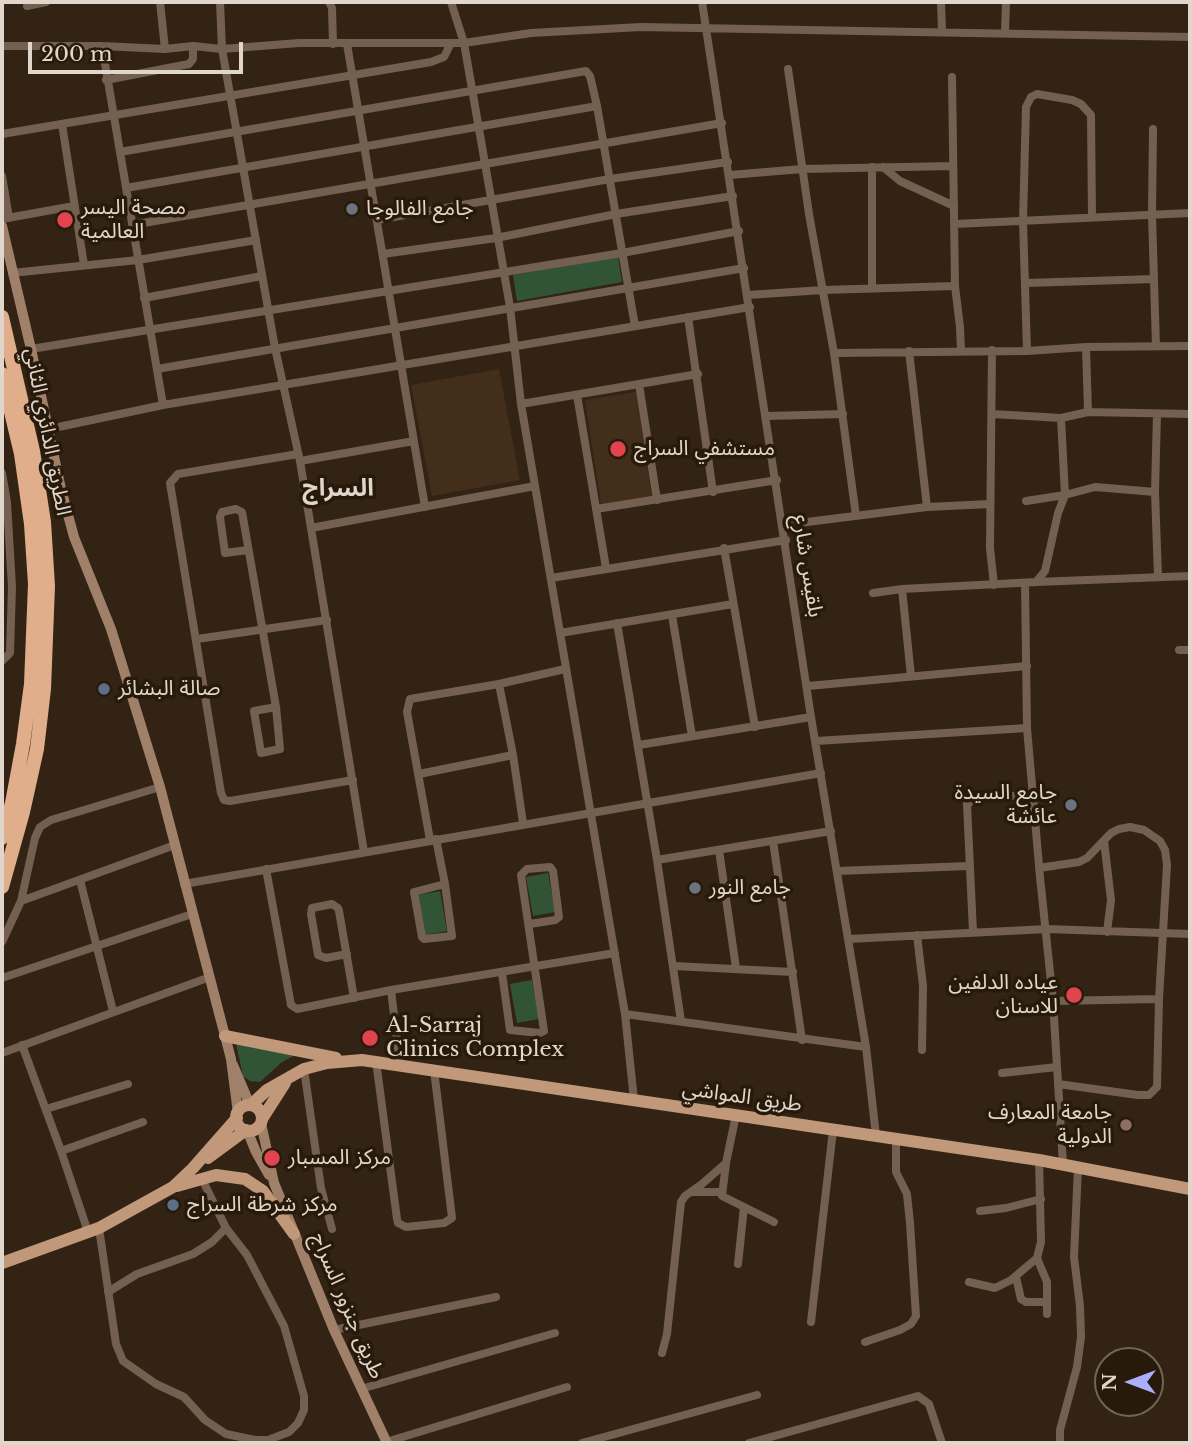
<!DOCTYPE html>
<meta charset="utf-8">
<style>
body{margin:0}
#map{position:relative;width:1192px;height:1445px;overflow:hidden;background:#332314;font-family:"Libre Baskerville",serif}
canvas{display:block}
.frame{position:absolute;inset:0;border:4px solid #e0d6cc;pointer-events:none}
.north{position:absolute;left:1094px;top:1347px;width:70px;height:70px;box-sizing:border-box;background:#281a0b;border:2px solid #726558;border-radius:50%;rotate:270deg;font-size:19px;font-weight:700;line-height:28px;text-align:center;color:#e0d6cc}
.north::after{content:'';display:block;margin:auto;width:24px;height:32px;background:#abaffb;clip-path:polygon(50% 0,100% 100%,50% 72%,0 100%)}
.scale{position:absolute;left:28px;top:42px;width:215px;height:32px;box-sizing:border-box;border:4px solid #e0d6cc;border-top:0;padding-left:9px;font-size:21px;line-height:24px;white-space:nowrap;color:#e0d6cc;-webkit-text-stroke:5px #281a0b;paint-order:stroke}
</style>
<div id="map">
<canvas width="1192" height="1445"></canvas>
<div class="frame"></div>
<div class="north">N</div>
<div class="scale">200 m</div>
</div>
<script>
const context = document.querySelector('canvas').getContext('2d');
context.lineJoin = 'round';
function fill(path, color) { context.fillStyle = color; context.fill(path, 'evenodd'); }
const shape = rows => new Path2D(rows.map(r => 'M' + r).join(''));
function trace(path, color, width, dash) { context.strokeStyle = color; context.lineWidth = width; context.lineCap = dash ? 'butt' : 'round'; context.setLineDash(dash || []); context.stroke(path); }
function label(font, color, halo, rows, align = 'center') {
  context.font = font + ' "Libre Baskerville","Noto Sans Arabic",serif'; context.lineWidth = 7; context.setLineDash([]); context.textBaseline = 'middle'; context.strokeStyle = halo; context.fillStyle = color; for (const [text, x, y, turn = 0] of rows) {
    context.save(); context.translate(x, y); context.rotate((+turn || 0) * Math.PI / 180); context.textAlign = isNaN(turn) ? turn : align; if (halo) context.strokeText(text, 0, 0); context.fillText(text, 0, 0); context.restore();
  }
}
const built = shape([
 [499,369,520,480,432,496,411,385],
 [636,392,652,497,601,505,585,400]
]);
const green = shape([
 [618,257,622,282,517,301,513,275],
 [548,873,555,912,533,916,526,877],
 [440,891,447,931,425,935,418,895],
 [532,980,539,1019,517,1023,510,984],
 [235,1039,301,1052,282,1062,260,1082,250,1081,243,1076]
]);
const street = shape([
 [160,2,165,49],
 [220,2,222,49,275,348,300,461,364,852],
 [329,2,332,8,333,44],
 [451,2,464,43,510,307,521,404,625,1014,634,1100],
 [702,2,811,717,866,1047,876,1136],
 [941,2,942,31],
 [27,6,46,2],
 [1005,32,1006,2],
 [347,44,425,507],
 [2,46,102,46,165,49,193,46,222,49,299,43,464,43,531,33,641,27,1190,37],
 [102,46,163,405],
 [788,69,809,214,834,353,856,516],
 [952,77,955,286,960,327,961,351],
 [106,80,189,64,193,59,193,46],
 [62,124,84,265],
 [1153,129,1152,215,1156,346],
 [2,134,431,62,444,57,451,43],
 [120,152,586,71,590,76,597,106,635,326],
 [872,167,872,288],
 [883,167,900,181,954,206],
 [730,175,802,169,953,166],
 [2,176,9,218],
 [126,188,597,106],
 [2,219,74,206],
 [377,220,610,179,728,162],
 [955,224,1190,213],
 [132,225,722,123],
 [383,254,496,238,616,214,733,196],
 [12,273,138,260,256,240],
 [1025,283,1154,279],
 [748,295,823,290,955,286],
 [144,298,262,276],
 [688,317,713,492],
 [1086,347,1088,412],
 [31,349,622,253,739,231],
 [992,350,990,548,994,585],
 [909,351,927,507],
 [1027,351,1023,221,1026,107,1031,97,1037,94,1072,100,1081,104,1091,115,1092,217],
 [834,353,1027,351,1086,347,1190,346],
 [157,369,744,268],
 [639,384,657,500],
 [577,395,606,568],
 [521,404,698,374],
 [992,414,1061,418,1088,412,1190,414],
 [1157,414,1155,492,1158,577],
 [767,416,843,414],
 [49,429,163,405,750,307],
 [298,454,178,474,170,483,221,793,224,800,230,801,353,780],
 [300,461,414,441],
 [2,473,7,502,12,587,10,653,2,661],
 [1026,501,1065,495,1095,487,1155,492],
 [596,509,777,480],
 [783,525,927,507,990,504],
 [311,528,535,486],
 [724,548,755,727],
 [248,550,225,553,220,517,222,512,236,509,242,512,276,707,280,749,261,753,254,711,276,707],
 [551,578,786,540],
 [1036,582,1045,571,1058,513,1065,495,1061,418],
 [1025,583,1027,728,1040,877,1053,1001,1063,1164],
 [902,589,911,676],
 [873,593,902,589,1036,582,1190,576],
 [672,615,692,736],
 [617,623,657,860,681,1021],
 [560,633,733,604],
 [197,639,327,620],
 [1179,650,1190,650],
 [499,684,513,755,523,823],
 [808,686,1027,666],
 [816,741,1027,728],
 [639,745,811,717],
 [419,774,513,755],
 [436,839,445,884,452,936,424,939,422,937,414,892,445,884],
 [430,840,407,712,410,699,499,684,565,669],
 [773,841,802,1040],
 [1104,841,1111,900,1107,932],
 [719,850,736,968],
 [657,860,831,831],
 [1039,868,1079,862,1087,858,1111,833,1119,829,1130,827,1144,830,1160,841,1165,850,1167,865,1159,999,1157,1087,1149,1095,1138,1095,1058,1084],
 [266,869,291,1005,297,1009,391,990,615,953],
 [837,871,969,866],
 [80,880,113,1011],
 [184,884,821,773],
 [21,901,175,845],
 [973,932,967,804,977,798,1033,795],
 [917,935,923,986,922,1050],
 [849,939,1047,929,1190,934],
 [2,942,21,901,35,838,40,827,51,820,160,787],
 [347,954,326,958,318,955,311,914,312,908,332,904,338,908,339,911,354,998],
 [674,966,793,972],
 [502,973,510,1030,540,1033,544,1031,521,875,527,869,550,867,553,871,559,917,555,920,530,924],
 [2,978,192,914],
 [391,990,400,1065],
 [1053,1001,1159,999],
 [625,1014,866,1047],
 [22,1045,61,1151,88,1232],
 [2,1053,210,977],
 [376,1061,397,1219,398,1223,406,1227,444,1223,452,1218,434,1070],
 [304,1069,321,1188,332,1229],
 [1002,1073,1057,1067],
 [46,1109,128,1084],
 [61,1151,143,1122],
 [726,1163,722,1196,774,1222],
 [693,1192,722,1192],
 [980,1211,1006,1208,1041,1199],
 [99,1228,116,1344,123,1361,156,1384,184,1397,205,1420,226,1434,255,1440,268,1440,289,1432,298,1423,304,1410,304,1396,284,1326,247,1255,226,1228,202,1179],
 [1037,1258,1047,1282,1047,1314],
 [738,1264,744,1207],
 [1016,1277,1021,1299,1026,1302,1047,1302],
 [969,1282,995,1288,1011,1280,1037,1258,1041,1242,1039,1160],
 [108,1292,137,1274,193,1254,212,1242,226,1228],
 [811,1322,833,1130],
 [334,1330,496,1297],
 [865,1342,900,1330,911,1324,916,1316,910,1223,907,1194,896,1172,896,1139],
 [662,1353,667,1334,681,1202,685,1196,702,1184,726,1163,736,1115],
 [361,1389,555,1333],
 [386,1442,567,1387],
 [582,1443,757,1395],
 [749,1443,918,1396,929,1404,942,1443],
 [1060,1443,1060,1430,1077,1367,1081,1337,1080,1306,1074,1257,1078,1167]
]);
const secondary = shape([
 [2,226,31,349,61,489,74,537,111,629,160,787,225,1036,231,1059,238,1113],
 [233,1065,250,1105],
 [261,1123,274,1183,334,1330,387,1443],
 [247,1130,256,1152,269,1175]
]);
const primary = shape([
 [225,1036,336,1058],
 [251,1105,267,1090,304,1069,327,1063,362,1060,1039,1160,1190,1189],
 '236 1118a13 13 0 1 1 26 0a13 13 0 1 1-26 0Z',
 [262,1119,285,1083],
 [208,1158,246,1130],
 [177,1186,216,1175,245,1179,263,1191,294,1234],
 [2,1263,99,1228,173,1187,193,1168,237,1118]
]);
const highway = shape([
 [2,317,33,451,44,522,48,586,44,689,37,749,23,812,2,887],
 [2,374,21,454,31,524,35,584,31,684,23,744,12,803,2,838]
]);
const markers = [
 [352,209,7,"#6b7280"],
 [65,220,9,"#e0444e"],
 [618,449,9,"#e0444e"],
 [104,689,7,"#5c6f8a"],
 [1071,805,7,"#6b7280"],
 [695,888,7,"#6b7280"],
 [1074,995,9,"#e0444e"],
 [370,1038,9,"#e0444e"],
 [1126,1125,7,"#8d6e63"],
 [272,1158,9,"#e0444e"],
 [173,1205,7,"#5c6f8a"]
];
const poiNames = [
 ["مصحة اليسر",81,208],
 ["العالمية",81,232],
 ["جامع الفالوجا",366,209],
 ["مستشفي السراج",634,449],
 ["صالة البشائر",118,689],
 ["جامع السيدة",1057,793,"right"],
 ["عائشة",1057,817,"right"],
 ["جامع النور",709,888],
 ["عياده الدلفين",1058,983,"right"],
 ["للاسنان",1058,1007,"right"],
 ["Al-Sarraj",386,1026],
 ["Clinics Complex",386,1050],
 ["جامعة المعارف",1112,1113,"right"],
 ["الدولية",1112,1137,"right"],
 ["مركز المسبار",288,1158],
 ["مركز شرطة السراج",187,1205]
];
const streetNames = [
 ["الطريق الدائري الثاني",47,432,79],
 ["بلقيس شارع",807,566,81],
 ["طريق المواشي",742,1097,8],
 ["طريق جنزور السراج",347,1306,67]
];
const quarterNames = [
 ["السراج",338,489]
];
fill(built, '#422e1a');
fill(green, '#315437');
trace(street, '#746051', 8);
trace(secondary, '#a08068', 10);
trace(primary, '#c2987a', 12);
trace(highway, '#e0ae8a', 14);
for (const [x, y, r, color] of markers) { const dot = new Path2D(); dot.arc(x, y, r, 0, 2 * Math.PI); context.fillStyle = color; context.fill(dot); trace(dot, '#281a0b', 2.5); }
label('21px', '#e0d6cc', '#281a0b', poiNames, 'left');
label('21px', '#e0d6cc', '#281a0b', streetNames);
label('bold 24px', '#e0d6cc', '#281a0b', quarterNames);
</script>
